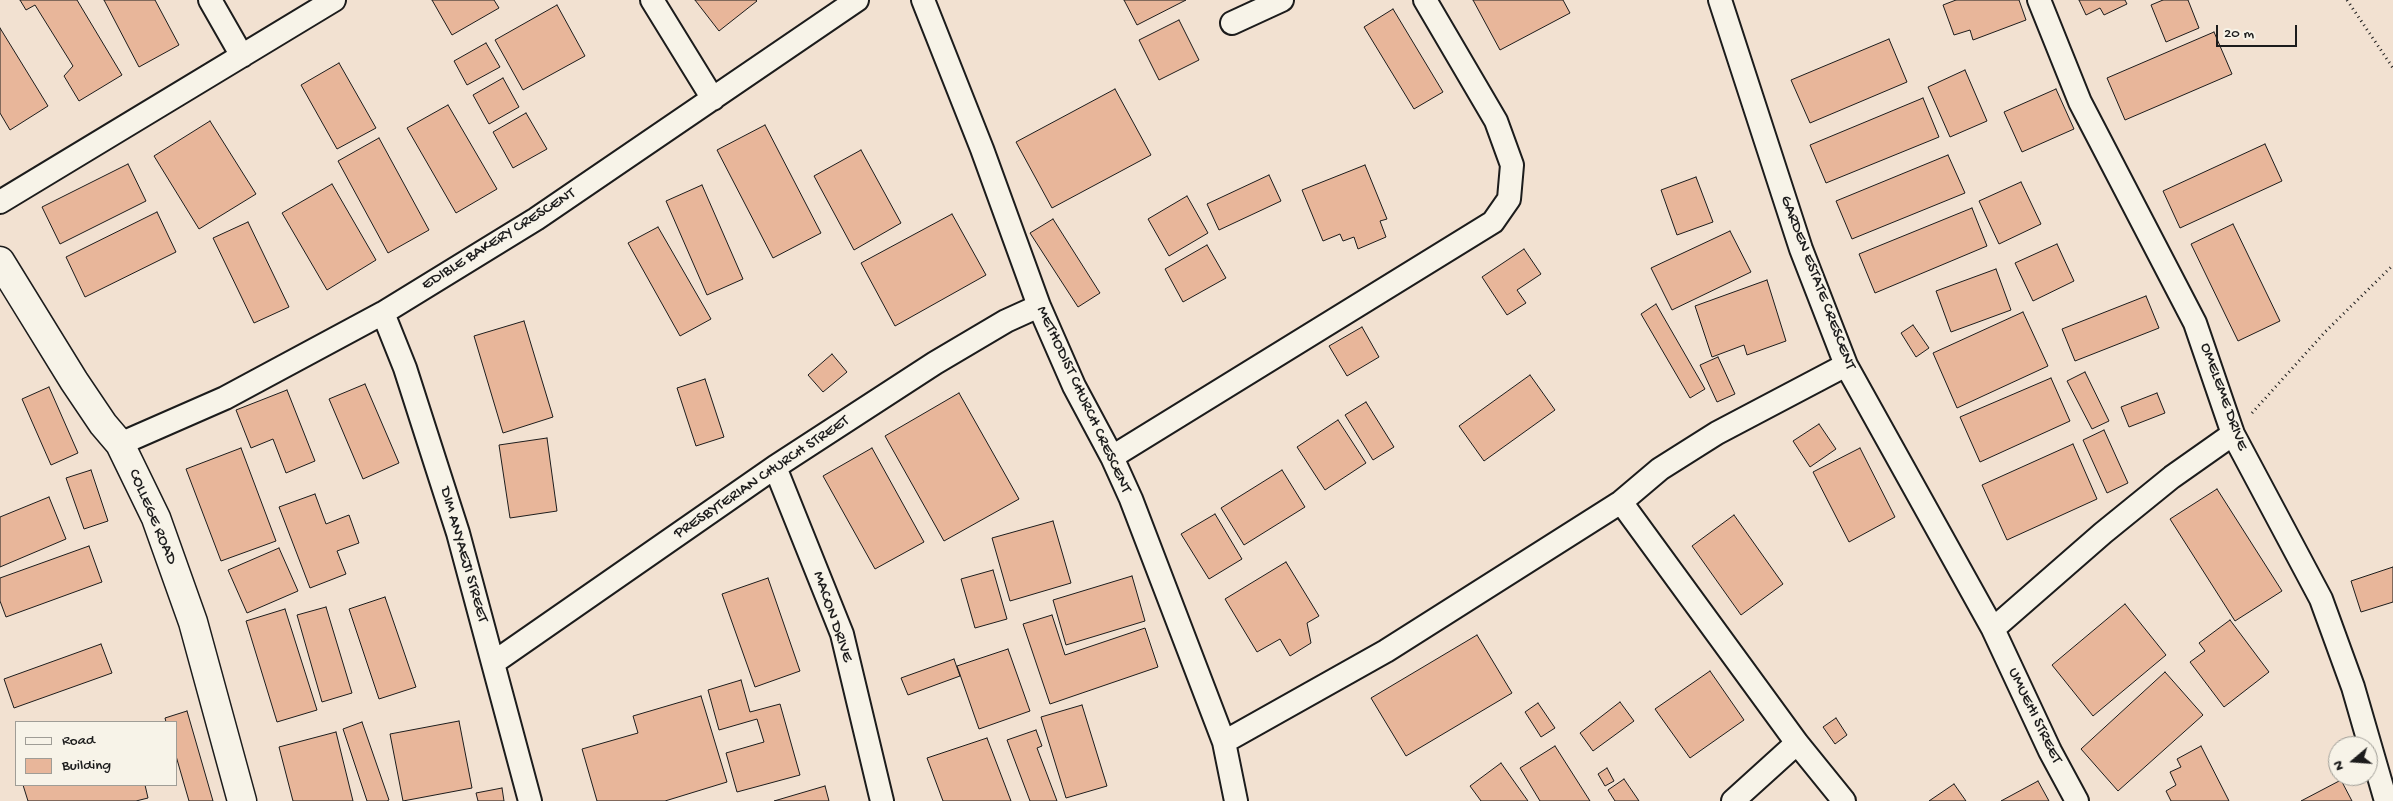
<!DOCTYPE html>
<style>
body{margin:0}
#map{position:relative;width:2393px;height:801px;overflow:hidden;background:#f2e1d1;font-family:"Gochi Hand",sans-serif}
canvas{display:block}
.legend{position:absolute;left:15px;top:721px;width:162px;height:65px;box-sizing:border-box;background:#f7f3e8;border:1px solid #9f9d96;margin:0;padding:6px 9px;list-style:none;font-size:15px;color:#1c1c1c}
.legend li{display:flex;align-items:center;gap:10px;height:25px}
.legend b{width:25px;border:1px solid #9f9d96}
.north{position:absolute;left:2328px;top:736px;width:50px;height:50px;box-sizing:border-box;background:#f7f3e8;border:1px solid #9f9d96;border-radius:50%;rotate:252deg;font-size:14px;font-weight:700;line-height:20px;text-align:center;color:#1c1c1c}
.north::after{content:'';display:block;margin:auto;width:18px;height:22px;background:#1c1c1c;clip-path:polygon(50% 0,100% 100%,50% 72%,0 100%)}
.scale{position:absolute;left:2216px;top:25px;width:81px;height:22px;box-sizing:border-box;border:2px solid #1c1c1c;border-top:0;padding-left:6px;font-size:15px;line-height:18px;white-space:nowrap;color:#1c1c1c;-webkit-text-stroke:4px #f7f3e8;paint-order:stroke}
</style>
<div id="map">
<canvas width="2393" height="801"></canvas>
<ul class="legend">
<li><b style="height:6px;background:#f7f3e8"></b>Road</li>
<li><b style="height:14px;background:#e8b69a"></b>Building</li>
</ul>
<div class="north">N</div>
<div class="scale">20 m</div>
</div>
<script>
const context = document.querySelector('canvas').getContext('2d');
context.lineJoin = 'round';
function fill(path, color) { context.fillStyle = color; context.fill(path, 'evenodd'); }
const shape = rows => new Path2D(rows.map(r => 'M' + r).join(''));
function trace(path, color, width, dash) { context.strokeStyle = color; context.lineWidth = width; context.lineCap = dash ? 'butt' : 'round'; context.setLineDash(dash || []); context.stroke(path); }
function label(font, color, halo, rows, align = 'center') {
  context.font = font + ' "Gochi Hand",sans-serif'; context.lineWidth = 4; context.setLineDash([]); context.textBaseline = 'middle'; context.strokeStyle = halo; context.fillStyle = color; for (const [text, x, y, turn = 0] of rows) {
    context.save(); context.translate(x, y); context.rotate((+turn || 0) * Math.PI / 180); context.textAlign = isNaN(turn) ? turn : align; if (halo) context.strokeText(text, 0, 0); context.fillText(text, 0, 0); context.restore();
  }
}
const building = shape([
 [20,0,77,0,122,75,79,101,64,76,73,66,35,5,26,10,20,0],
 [104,0,155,0,179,45,139,67,104,0],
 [432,0,494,0,499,8,452,35,432,0],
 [695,0,756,0,757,1,719,31,695,0],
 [1124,0,1186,0,1137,25,1124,0],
 [1473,0,1563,0,1570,13,1500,50,1473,0],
 [1956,0,2019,0,2026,20,1973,40,1970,30,1954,35,1943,5,1956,0],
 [2079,0,2125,0,2127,4,2104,15,2100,8,2086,15,2079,0],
 [2163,0,2188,0,2199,28,2166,42,2151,5,2163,0],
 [557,5,585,56,523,90,495,40,557,5],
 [1393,9,1443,92,1414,109,1364,27,1393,9],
 [1179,20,1199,60,1159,80,1139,40,1179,20],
 [0,28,48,106,10,130,0,113,0,28],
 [2214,32,2232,74,2125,120,2107,78,2214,32],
 [1889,39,1907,82,1810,123,1791,80,1889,39],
 [486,43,500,67,467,85,454,61,486,43],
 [339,63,376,128,337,149,301,85,339,63],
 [1965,70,1987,121,1950,137,1928,87,1965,70],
 [503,78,519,107,489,124,473,95,503,78],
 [1115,89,1151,155,1052,208,1016,142,1115,89],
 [2056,89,2074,129,2022,152,2004,112,2056,89],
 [1923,98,1939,137,1826,183,1810,145,1923,98],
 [448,105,497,189,456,213,407,128,448,105],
 [526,113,547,149,513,168,493,132,526,113],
 [210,121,256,194,199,229,154,156,210,121],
 [765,125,821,233,773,258,717,150,765,125],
 [379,138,429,230,388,253,338,161,379,138],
 [2265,144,2282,181,2180,228,2163,191,2265,144],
 [861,150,901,223,854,250,814,176,861,150],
 [1948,155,1965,193,1852,239,1836,201,1948,155],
 [128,164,146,201,60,244,42,207,128,164],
 [1365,165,1387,219,1380,221,1386,237,1358,249,1354,237,1343,241,1340,234,1323,241,1302,190,1365,165],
 [1269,175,1281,201,1219,230,1207,204,1269,175],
 [1696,177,1713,222,1677,235,1661,190,1696,177],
 [2021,182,2041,224,1999,244,1979,201,2021,182],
 [332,184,376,260,327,290,282,213,332,184],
 [702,185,743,279,707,295,666,201,702,185],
 [1187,196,1208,233,1169,256,1148,219,1187,196],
 [1972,208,1987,246,1875,293,1859,254,1972,208],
 [157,212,176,252,85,297,66,257,157,212],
 [952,214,986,275,895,326,861,263,952,214],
 [1053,219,1100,293,1078,307,1030,233,1053,219],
 [248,222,289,307,254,323,213,238,248,222],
 [2233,224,2280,321,2238,341,2191,244,2233,224],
 [658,227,711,319,680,336,628,243,658,227],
 [1730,231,1751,272,1672,310,1651,268,1730,231],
 [2057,244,2074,281,2033,301,2015,263,2057,244],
 [1207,245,1226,278,1183,302,1165,269,1207,245],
 [1524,249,1541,274,1517,290,1526,303,1507,315,1482,277,1524,249],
 [1996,269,2011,310,1951,332,1936,291,1996,269],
 [1767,280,1786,341,1747,355,1744,345,1712,357,1695,306,1767,280],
 [2146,296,2159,328,2075,361,2062,329,2146,296],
 [1656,304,1705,389,1690,398,1641,314,1656,304],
 [2023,312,2048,366,1957,408,1933,353,2023,312],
 [524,321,553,417,503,433,474,336,524,321],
 [1913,325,1929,348,1916,357,1901,333,1913,325],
 [1362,327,1379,357,1347,376,1329,346,1362,327],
 [832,354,847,372,823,392,808,375,832,354],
 [1718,357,1735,394,1717,402,1700,365,1718,357],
 [2085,372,2109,421,2092,429,2067,381,2085,372],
 [1530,375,1555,410,1484,461,1459,426,1530,375],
 [2051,378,2070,421,1980,462,1960,417,2051,378],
 [705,379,724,437,696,446,677,388,705,379],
 [365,384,399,463,363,479,329,399,365,384],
 [49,387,78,453,51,465,22,399,49,387],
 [287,390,315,461,286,473,273,439,251,448,236,410,287,390],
 [959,393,1019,499,944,541,885,436,959,393],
 [2157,393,2165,413,2129,427,2121,407,2157,393],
 [1366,402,1394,447,1373,460,1345,415,1366,402],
 [1338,420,1366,463,1325,490,1297,447,1338,420],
 [1819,424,1836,449,1810,467,1793,441,1819,424],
 [2104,430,2128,483,2107,493,2083,440,2104,430],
 [547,438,557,511,510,518,499,445,547,438],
 [2073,444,2097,499,2007,540,1982,485,2073,444],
 [241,448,276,541,221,561,186,469,241,448],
 [872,448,924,542,875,569,823,476,872,448],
 [1860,448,1895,517,1849,542,1813,472,1860,448],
 [91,470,108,521,84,529,66,478,91,470],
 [1282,470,1305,507,1244,545,1221,508,1282,470],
 [2217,489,2282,591,2235,621,2170,519,2217,489],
 [315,494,326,524,349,515,359,543,337,551,346,574,310,588,279,507,315,494],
 [49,497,66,539,0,567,0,517,49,497],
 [1215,514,1242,559,1209,579,1181,534,1215,514],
 [1734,515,1783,584,1741,615,1692,546,1734,515],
 [1053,521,1071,583,1010,601,992,538,1053,521],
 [89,546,102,582,6,617,0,601,0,578,89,546],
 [279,548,298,591,247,613,228,570,279,548],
 [1286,562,1319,616,1307,623,1311,643,1290,656,1280,639,1257,652,1225,599,1286,562],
 [2393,567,2393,602,2361,612,2351,581,2393,567],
 [993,570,1007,619,975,628,961,579,993,570],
 [1132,576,1145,621,1066,645,1053,600,1132,576],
 [768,578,800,671,755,687,722,594,768,578],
 [385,597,416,687,379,699,349,609,385,597],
 [2125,604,2166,655,2093,716,2052,665,2125,604],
 [326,607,352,693,322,702,297,615,326,607],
 [285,609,317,710,277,722,246,621,285,609],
 [1052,615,1065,655,1145,628,1158,667,1050,704,1023,624,1052,615],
 [2230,620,2269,672,2224,707,2190,662,2205,651,2199,643,2230,620],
 [1477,635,1512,693,1406,756,1371,698,1477,635],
 [101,644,112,673,14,708,4,679,101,644],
 [1008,649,1030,711,979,729,957,666,1008,649],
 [954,659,960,676,908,695,901,678,954,659],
 [1710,671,1744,720,1690,758,1655,709,1710,671],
 [2165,672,2203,715,2118,791,2081,749,2165,672],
 [741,680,750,712,780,704,800,775,737,792,726,753,764,742,757,719,719,730,708,690,741,680],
 [701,696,727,782,665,801,597,801,582,749,638,733,633,716,701,696],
 [1620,702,1634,721,1593,751,1580,733,1620,702],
 [1538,703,1555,728,1541,737,1525,712,1538,703],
 [1082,705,1107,786,1066,798,1041,717,1082,705],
 [187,711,213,801,189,801,176,756,176,722,166,722,165,718,187,711],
 [1836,718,1847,735,1835,744,1823,727,1836,718],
 [459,721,472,788,403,801,390,734,459,721],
 [362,722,389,800,387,801,367,801,343,729,362,722],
 [1036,730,1042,746,1037,748,1057,801,1030,801,1007,740,1036,730],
 [336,732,353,801,293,801,279,747,336,732],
 [987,738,1011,801,943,801,927,758,987,738],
 [1555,746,1590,801,1540,801,1520,768,1555,746],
 [2201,746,2229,801,2171,801,2166,791,2176,785,2170,772,2181,767,2177,759,2201,746],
 [1501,763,1528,801,1481,801,1470,786,1501,763],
 [1607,768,1614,781,1605,786,1598,774,1607,768],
 [1624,779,1639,801,1615,801,1608,790,1624,779],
 [2341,780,2352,801,2301,801,2341,780],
 [2038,781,2049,801,2001,801,2038,781],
 [1954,784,1966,801,1929,801,1954,784],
 [23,785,145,785,148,798,136,801,28,801,23,785],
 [825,786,829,801,774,801,825,786],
 [502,788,504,801,478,801,476,793,502,788]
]);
const path = shape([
 [2347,0,2393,68],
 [2252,413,2325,332,2393,265]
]);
const street = shape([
 [210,0,242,56],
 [652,0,713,99],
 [923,0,982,149,1039,306,1074,386,1112,457,1131,499,1224,742,1236,801],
 [1720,0,1801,249,1846,365,1993,629,2050,751,2077,801],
 [2039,0,2080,102,2195,323,2233,434,2321,599,2353,687,2386,801],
 [1232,23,1282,0],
 [0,202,334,0],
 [383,313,405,368,458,533,530,801],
 [120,444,225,398,383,313,536,219,857,0],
 [1112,457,1493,222,1509,199,1512,165,1496,121,1425,0],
 [775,467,842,634,882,801],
 [1621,502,1797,743,1844,801],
 [1993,629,2103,533,2172,477,2233,434],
 [493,663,775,467,935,363,1006,321,1039,306],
 [1224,742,1386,651,1621,502,1660,469,1717,433,1846,365],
 [1733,801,1797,743]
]);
const secondary = shape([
 [0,261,74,381,103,424,120,444,156,518,193,622,242,801]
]);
const streetNames = [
 ["EDIBLE BAKERY CRESCENT",499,240,-32],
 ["GARDEN ESTATE CRESCENT",1817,283,69],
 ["OMELEME DRIVE",2223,397,70],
 ["METHODIST CHURCH CRESCENT",1083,400,65],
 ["PRESBYTERIAN CHURCH STREET",762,478,-34],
 ["COLLEGE ROAD",152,517,67],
 ["DIM ANYAEJI STREET",463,555,74],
 ["MACON DRIVE",832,617,71],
 ["UMUEHI STREET",2034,716,64]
];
fill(building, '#e8b69a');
trace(building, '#1c1c1c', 1);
trace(street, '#1c1c1c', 26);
trace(secondary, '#1c1c1c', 31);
trace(path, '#1c1c1c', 3, [1, 4]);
trace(street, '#f7f3e8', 22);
trace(secondary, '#f7f3e8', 28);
label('16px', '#1c1c1c', '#f7f3e8', streetNames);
</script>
